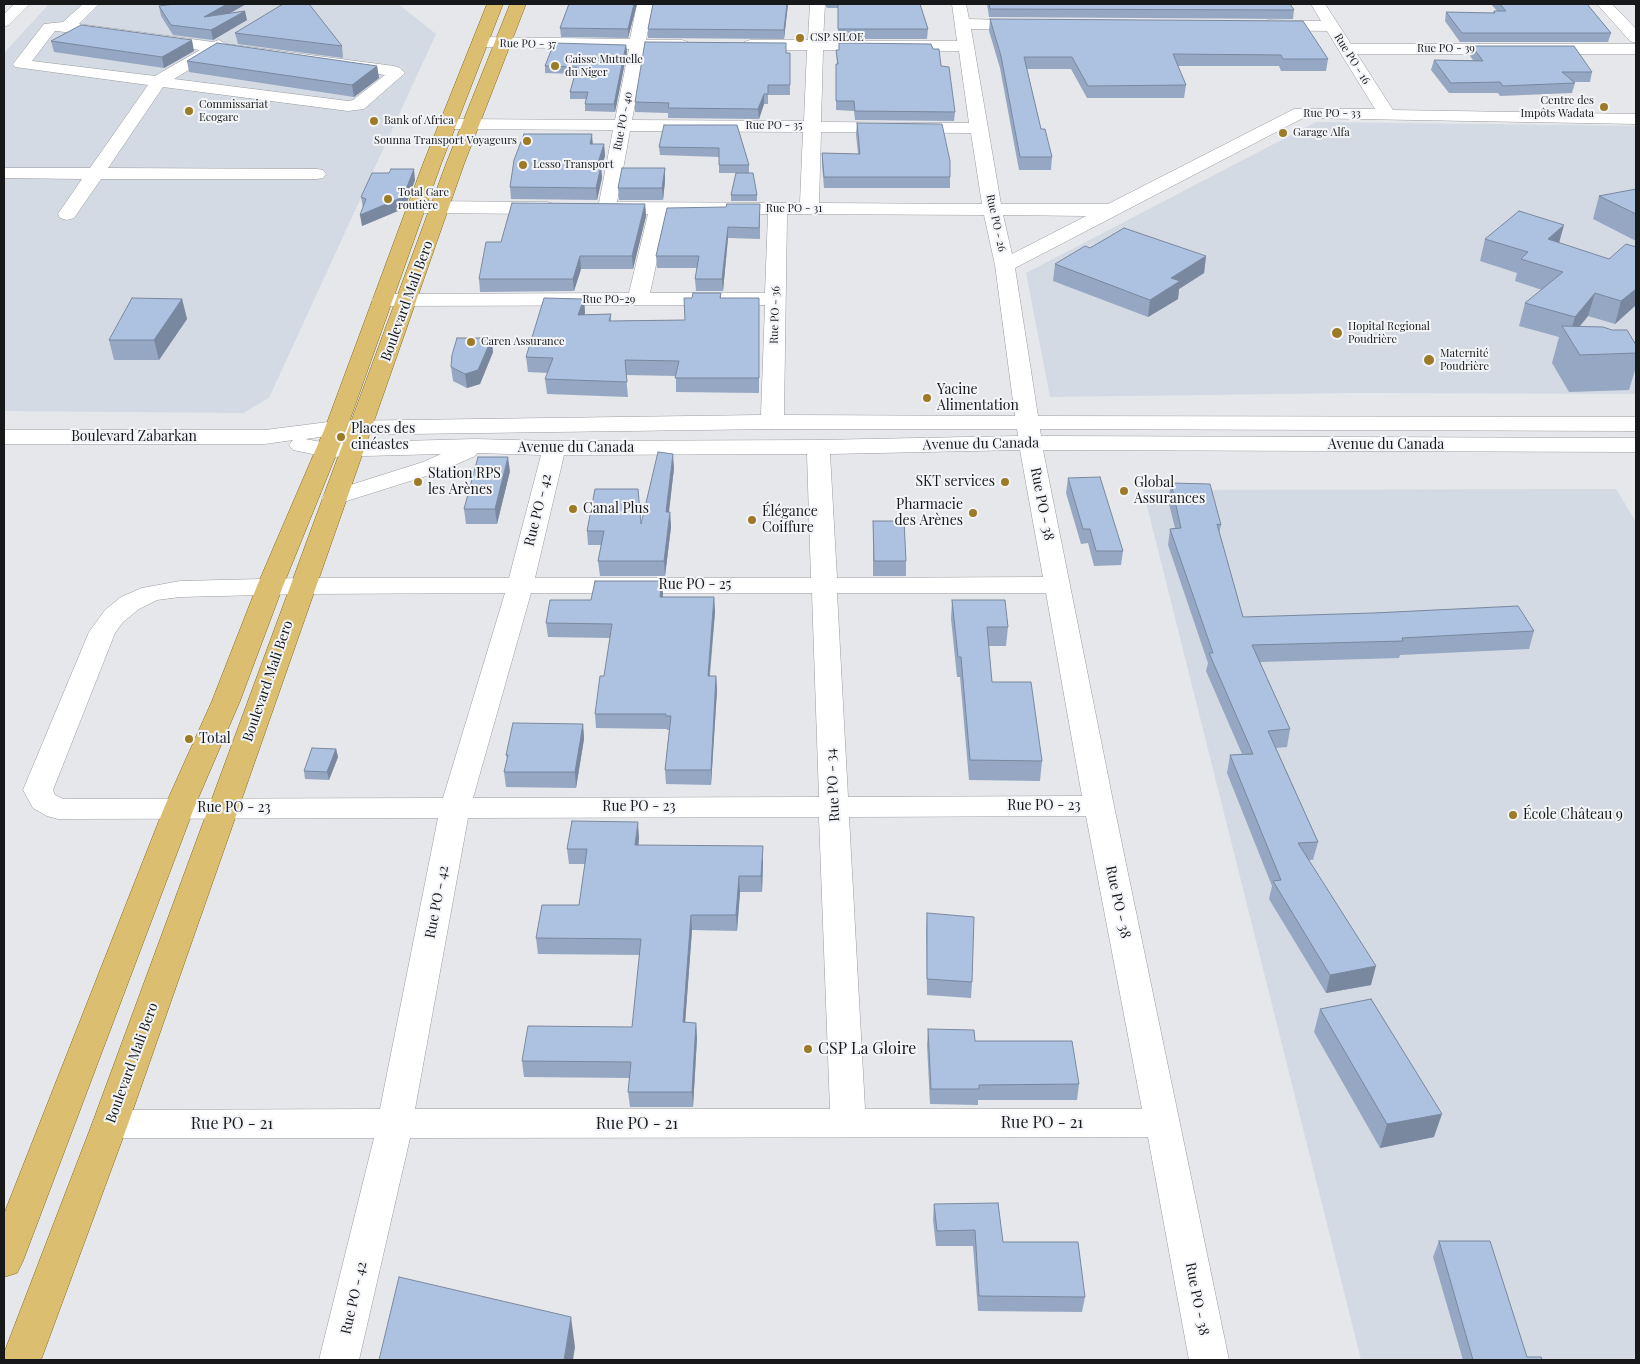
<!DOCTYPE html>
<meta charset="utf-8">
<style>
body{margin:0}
#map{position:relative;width:1640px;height:1364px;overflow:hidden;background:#e5e7ea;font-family:"Playfair Display",serif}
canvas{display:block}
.frame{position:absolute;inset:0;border:5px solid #171819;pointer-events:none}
</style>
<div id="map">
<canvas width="1640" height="1364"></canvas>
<div class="frame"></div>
</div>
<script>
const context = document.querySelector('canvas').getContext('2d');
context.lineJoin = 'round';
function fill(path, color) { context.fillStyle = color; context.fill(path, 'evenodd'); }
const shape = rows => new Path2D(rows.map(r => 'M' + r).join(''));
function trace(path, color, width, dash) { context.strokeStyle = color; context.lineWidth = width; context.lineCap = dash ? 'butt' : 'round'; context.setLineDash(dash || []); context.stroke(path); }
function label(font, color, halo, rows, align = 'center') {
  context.font = font + ' "Playfair Display",serif'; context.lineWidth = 4; context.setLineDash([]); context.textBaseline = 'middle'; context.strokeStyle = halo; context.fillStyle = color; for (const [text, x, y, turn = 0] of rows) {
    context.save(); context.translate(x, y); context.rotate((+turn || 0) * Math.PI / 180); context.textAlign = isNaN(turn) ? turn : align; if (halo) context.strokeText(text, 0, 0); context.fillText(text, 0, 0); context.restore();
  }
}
const built = shape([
 [49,4,398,4,436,34,269,398,243,413,4,411,4,53],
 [1316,122,1636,126,1636,394,1357,393,1050,397,1026,273],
 [1616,489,1636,522,1636,1360,1361,1360,1143,490]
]);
const minor = shape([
 [14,4,30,4,9,25,4,27,4,14,14,4],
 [83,4,99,4,79,24,213,42,219,40,226,44,394,66,400,68,405,73,364,109,348,111,163,87,108,168,317,169,323,170,326,174,323,178,317,179,101,179,74,218,67,220,60,218,58,214,82,179,4,178,4,168,90,168,148,85,15,67,13,64,44,24,63,22,83,4],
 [55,31,57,31,200,50,155,76,32,61,55,31],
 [218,52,385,75,353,100,348,101,174,79,218,52],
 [637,4,653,4,646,40,682,40,688,42,690,45,688,48,682,50,645,49,632,120,804,121,807,50,750,50,744,48,742,45,744,42,750,40,808,40,810,4,825,4,823,41,957,41,952,4,966,4,969,19,1033,21,1036,24,1033,27,1028,29,971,29,1001,204,1108,204,1294,109,1375,109,1327,31,1268,30,1263,28,1260,25,1263,22,1268,20,1321,21,1311,4,1325,4,1351,44,1636,44,1636,54,1357,54,1393,110,1636,114,1636,124,1303,118,1015,268,1038,416,1636,417,1636,431,1040,429,1041,436,1636,438,1636,452,1043,450,1114,806,1229,1360,1189,1360,1148,1137,410,1138,359,1360,319,1360,374,1138,110,1138,97,1134,92,1124,97,1114,110,1110,380,1109,438,818,58,819,47,816,33,808,23,790,89,632,105,610,121,597,142,588,180,581,302,578,509,578,541,455,477,453,475,456,439,472,334,505,325,503,322,498,325,493,423,462,441,454,327,457,293,450,289,445,293,440,265,444,4,444,4,430,265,430,336,421,761,415,765,305,382,306,375,304,372,300,375,296,382,294,629,293,648,214,607,214,600,212,598,208,613,130,448,129,442,128,439,124,442,120,448,119,615,120,629,49,481,47,475,45,473,42,475,39,481,37,630,39,637,4],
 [823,50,959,51,969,123,821,122,823,50],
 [630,131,803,132,800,203,617,202,630,131],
 [821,132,971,133,982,204,819,203,821,132],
 [667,214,768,214,765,293,650,293,667,214],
 [787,214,984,215,995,265,1015,416,784,415,787,214],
 [1003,215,1086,216,1012,254,1003,215],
 [772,429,1017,429,1018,436,818,440,554,441,475,439,327,443,305,439,336,435,772,429],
 [1020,450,1043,577,837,578,830,454,1020,450],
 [807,454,811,578,535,578,564,455,807,454],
 [505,593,443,798,63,799,55,795,53,790,115,633,123,622,139,609,157,600,180,597,302,594,505,593],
 [531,593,812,593,819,797,473,798,531,593],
 [837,593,1046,593,1082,796,848,797,837,593],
 [1086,816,1142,1109,865,1109,849,817,1086,816],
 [819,817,830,1109,415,1109,468,818,819,817],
 [1597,4,1612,4,1636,29,1636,43,1630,41,1597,4],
 [416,201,547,202,554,204,556,208,554,212,547,214,416,213,409,211,407,207,409,203,416,201]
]);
const major = shape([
 [487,4,503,4,441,164,347,428,283,586,240,701,194,808,23,1261,17,1273,4,1277,4,1214,164,808,212,701,257,586,325,428,423,164,487,4],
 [510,4,526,4,464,164,128,1124,41,1360,4,1360,4,1353,92,1124,446,164,510,4]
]);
const wall = shape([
 [174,4,246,4,230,13,247,20,213,40,173,35,161,16,159,6],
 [637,4,628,38,561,37,560,28,568,7],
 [653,4,788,4,784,39,648,38,648,29],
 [825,4,920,4,928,29,927,39,838,39,838,8,827,8],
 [987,4,1290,4,1294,10,1293,19,989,17],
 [1491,4,1587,4,1611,33,1608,42,1460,42,1445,21,1446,12,1493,13,1494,11,1497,11],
 [990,19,1328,59,1326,71,1281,71,1279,66,1177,66,1186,85,1184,98,1087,98,1071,69,1027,69,1041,129,1052,157,1051,170,1019,170,1000,68,989,31],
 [235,33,342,46,343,58,238,44],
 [51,41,194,51,164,68,54,52],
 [626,45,627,52,615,112,585,111,585,104,586,99,570,99,570,92,575,74,545,73,545,66],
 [1472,46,1592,72,1590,82,1574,82,1575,83,1572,93,1500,96,1498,93,1449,93,1431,70,1434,60,1473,60,1470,56],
 [933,49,941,66,955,112,954,121,855,120,854,111,836,110,836,64,837,64,836,50],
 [786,53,790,53,790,95,768,95,768,104,764,104,759,119,668,118,668,113,635,112,635,102],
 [187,61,377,66,379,78,354,97,189,72],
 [857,123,950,177,950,188,824,188,822,164,822,153,858,154,856,134],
 [737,125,749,165,749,173,757,195,757,201,731,201,731,195,736,173,719,173,719,157,660,155,659,147],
 [593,144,604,144,605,156,601,168,602,178,597,200,511,199,510,187],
 [665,168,665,181,663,200,619,200,618,188],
 [415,180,405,208,362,226,363,208,361,197],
 [1636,189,1636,241,1593,219,1599,196],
 [645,204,646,216,633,269,581,269,574,291,480,292,479,279,501,242],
 [667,208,760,216,760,239,728,238,723,291,696,291,695,279,697,268,657,268,656,256],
 [1485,239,1559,243,1636,305,1615,324,1588,316,1580,326,1636,345,1636,367,1629,390,1569,392,1552,363,1559,337,1519,326,1525,303,1542,290,1515,281,1517,273,1480,261],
 [1090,248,1206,256,1204,273,1179,289,1178,299,1148,317,1053,281,1055,264],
 [721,293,721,298,759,298,759,393,676,392,676,376,626,375,628,397,547,394,545,379,548,373,528,372,526,357,584,299,585,313,584,315,611,314,611,321,685,320,692,298],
 [182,299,187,319,159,360,114,360,109,340],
 [493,352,480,384,467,388,453,381,451,367],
 [674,468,669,512,670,512,671,527,665,576,600,576,598,561,601,545,588,545,587,531,641,524],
 [510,471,497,524,466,524,464,509],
 [1068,478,1123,551,1121,565,1094,566,1088,543,1081,544,1066,493],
 [1171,483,1221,525,1219,533,1243,617,1534,631,1529,649,1400,655,1399,658,1260,662,1290,729,1287,747,1276,748,1318,842,1313,860,1309,860,1371,985,1326,993,1269,899,1272,886,1227,773,1230,755,1242,754,1206,671,1208,663,1168,545,1170,529,1175,528,1168,500],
 [873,521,906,561,906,576,873,576],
 [662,581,663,597,714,597,715,612,710,676,716,676,717,690,711,785,666,784,665,770,669,730,667,730,667,729,596,728,595,714,604,676,610,638,548,637,546,623,591,600],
 [952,600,1008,627,1006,646,989,646,992,682,1042,761,1040,781,969,780,960,677,957,677,951,619],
 [583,724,584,739,576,788,506,787,504,772,507,759,506,755],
 [336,749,338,757,329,780,305,779,304,771],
 [639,838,638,845,763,861,762,892,740,892,737,931,692,930,685,1022,696,1023,697,1038,693,1107,630,1107,628,1092,630,1078,524,1077,522,1061,632,1027,640,955,538,954,536,938,579,905,585,864,569,864,567,849],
 [927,913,972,982,971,998,927,995,926,929],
 [1320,1009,1434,1137,1380,1148,1314,1032],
 [928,1029,975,1041,1079,1084,1077,1100,978,1100,978,1105,930,1104,927,1045],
 [934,1204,1003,1242,1085,1297,1082,1312,978,1311,973,1246,936,1246,933,1220],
 [1439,1241,1527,1357,1542,1360,1463,1360,1433,1257]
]);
const shadedWall = shape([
 [227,4,246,4,206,27,204,17],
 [634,4,637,4,628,38,628,29],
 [787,4,788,4,784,39,784,30],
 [245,11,247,20,213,40,211,30],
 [192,40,194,51,164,68,162,57],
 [626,45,627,52,615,112,614,104],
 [377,66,379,78,354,97,352,85],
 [764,94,764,104,759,119,758,109],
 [592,134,593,146,590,144],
 [604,144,605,156,601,168,602,178,597,200,596,188,597,166],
 [665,168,665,181,663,200,662,188],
 [414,169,415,180,405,208,362,226,360,215],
 [645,204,646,216,633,269,632,256],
 [1564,225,1558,247,1548,239],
 [728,227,728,238,723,291,722,279],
 [580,256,581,269,574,291,573,279],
 [1206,256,1204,273,1179,289,1178,299,1148,317,1150,300,1171,278],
 [1636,289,1636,305,1615,324,1621,301],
 [1595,293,1588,316,1570,338,1569,337,1575,317],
 [182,299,187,319,159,360,154,340],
 [584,299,585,313,579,330,578,315],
 [492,338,493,352,480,384,467,388,465,374],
 [673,454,674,468,667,527,666,512],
 [508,457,510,471,497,524,495,509],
 [670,512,671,527,665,576,664,561],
 [662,581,663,595,661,611,660,597],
 [714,597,715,612,708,690,708,676],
 [716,676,717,690,711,785,711,770],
 [583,724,584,739,576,788,575,772],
 [336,749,338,757,329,780,327,772],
 [638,822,639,838,637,860,635,845],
 [763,846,763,861,762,892,761,876],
 [739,876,740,892,737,931,736,915],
 [691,915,692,930,684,1038,683,1022],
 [1376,966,1371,985,1326,993,1330,975],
 [696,1023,697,1038,693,1107,692,1092],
 [1442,1114,1434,1137,1380,1148,1387,1124],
 [571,1317,575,1347,573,1360,564,1360]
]);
const building = shape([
 [174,4,227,4,204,17,245,11,211,30,171,25,159,6,174,4],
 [283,4,309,4,342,46,235,33,283,4],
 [569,4,634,4,628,29,560,28,569,4],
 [653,4,787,4,784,30,648,29,653,4],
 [838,4,920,4,928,29,838,29,838,4],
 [989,4,1290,4,1294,10,990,9,989,4],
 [1500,4,1587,4,1611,33,1462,33,1446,12,1495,13,1494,11,1506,11,1500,4],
 [990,19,1303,21,1328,59,1283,59,1281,55,1173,54,1186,85,1088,86,1072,57,1024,57,1041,129,1045,129,1052,157,1020,157,1001,56,990,19],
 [81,25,192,40,162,57,51,41,81,25],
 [645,42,786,43,786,53,790,53,790,85,768,85,768,94,764,94,758,109,668,108,669,103,635,102,645,42],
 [217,43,377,66,352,85,187,61,217,43],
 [554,43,626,45,614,104,585,104,588,92,570,92,577,67,545,66,554,43],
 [839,43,931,44,933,49,939,49,941,66,949,67,955,112,855,111,854,101,836,101,836,64,838,64,836,50,839,50,839,43],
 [1472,46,1574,46,1592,72,1562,72,1575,83,1503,86,1500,82,1451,83,1434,60,1483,61,1472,46],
 [857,123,942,124,950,161,950,177,824,177,822,153,860,154,857,123],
 [664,125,737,125,749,165,719,165,719,148,659,147,664,125],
 [524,134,592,134,590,144,604,144,597,166,601,166,596,188,510,187,514,160,524,134],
 [622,168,665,168,662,188,618,188,622,168],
 [391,169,414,169,403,197,360,215,366,199,361,197,372,173,389,173,391,169],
 [736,173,753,173,757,195,731,195,736,173],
 [1636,189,1636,214,1599,196,1636,189],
 [512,203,645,204,632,256,580,256,573,279,479,279,486,242,501,242,512,203],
 [727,204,760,204,759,228,728,227,722,279,695,279,699,256,656,256,667,208,726,207,727,204],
 [1519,211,1564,225,1548,239,1609,259,1626,244,1636,247,1636,289,1621,301,1595,293,1575,317,1525,303,1563,272,1521,259,1528,252,1485,239,1519,211],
 [1124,228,1206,256,1171,278,1180,281,1150,300,1055,264,1085,246,1090,248,1124,228],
 [693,293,721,293,720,298,759,298,759,378,675,378,679,361,625,360,627,382,545,379,553,358,526,357,544,298,584,299,578,315,611,314,609,321,685,320,684,298,692,298,693,293],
 [132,298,182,299,154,340,109,340,132,298],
 [1562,326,1603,327,1612,330,1627,330,1636,345,1636,353,1580,355,1562,326],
 [457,338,492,338,478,370,465,374,451,367,452,355,457,338],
 [658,452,673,454,666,512,670,512,664,561,598,561,604,531,587,531,595,489,638,489,641,524,658,452],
 [478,457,508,457,495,509,464,509,478,457],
 [1100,477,1123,551,1096,551,1090,529,1083,529,1068,478,1100,477],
 [1171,483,1210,484,1221,525,1217,524,1243,617,1373,613,1518,606,1534,631,1402,638,1403,641,1252,645,1290,729,1268,731,1318,842,1298,843,1376,966,1330,975,1273,881,1281,880,1230,755,1253,754,1209,653,1213,653,1170,529,1181,528,1171,483],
 [873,521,904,521,906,561,874,561,873,521],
 [595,581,662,581,660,597,714,597,708,676,716,676,711,770,665,770,671,716,666,716,666,714,595,714,600,676,604,676,612,624,546,623,550,600,591,600,595,581],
 [952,600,1005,600,1008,627,987,627,992,682,1031,682,1042,761,970,760,961,657,958,657,952,600],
 [513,723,583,724,575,772,504,772,508,755,506,755,513,723],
 [312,748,336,749,327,772,304,771,312,748],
 [572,821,638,822,635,845,763,846,761,876,739,876,736,915,691,915,683,1022,696,1023,692,1092,628,1092,631,1062,522,1061,528,1026,632,1027,641,939,536,938,542,905,579,905,587,849,567,849,572,821],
 [927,913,974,917,972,982,927,979,927,913],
 [1371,999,1442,1114,1387,1124,1320,1009,1371,999],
 [928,1029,974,1030,975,1041,1072,1041,1079,1084,979,1085,979,1089,931,1089,928,1029],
 [998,1203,1003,1242,1078,1242,1085,1297,979,1296,975,1230,937,1231,934,1204,998,1203],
 [1439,1241,1490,1241,1527,1357,1541,1357,1542,1360,1473,1360,1439,1241],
 [399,1277,571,1317,564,1360,379,1360,399,1277]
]);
const markers = [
 [800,38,5,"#9d7a25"],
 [555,66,5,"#9d7a25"],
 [1604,107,5,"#9d7a25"],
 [189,111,5,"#9d7a25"],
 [374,121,5,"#9d7a25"],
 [1283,133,5,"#9d7a25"],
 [527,141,5,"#9d7a25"],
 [523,165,5,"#9d7a25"],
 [388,199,5,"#9d7a25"],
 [1337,333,6,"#9d7a25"],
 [471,342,5,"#9d7a25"],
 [1429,360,6,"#9d7a25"],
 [927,398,5,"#9d7a25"],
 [341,437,5,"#9d7a25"],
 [418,482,5,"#9d7a25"],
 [1005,482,5,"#9d7a25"],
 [1124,491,5,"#9d7a25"],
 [573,509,5,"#9d7a25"],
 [973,513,5,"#9d7a25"],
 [752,520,5,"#9d7a25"],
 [189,739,5,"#9d7a25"],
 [1513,815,5,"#9d7a25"],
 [808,1049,5,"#9d7a25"]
];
const farPoinames = [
 ["CSP SILOE",810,38],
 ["Caisse Mutuelle",565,60],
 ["du Niger",565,73],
 ["Centre des",1594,101,"right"],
 ["Impôts Wadata",1594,114,"right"],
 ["Commissariat",199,105],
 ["Ecogare",199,118],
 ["Bank of Africa",384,121],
 ["Garage Alfa",1293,133],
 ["Sounna Transport Voyageurs",517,141,"right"],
 ["Lesso Transport",533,165],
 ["Total Gare",398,193],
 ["routière",398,206],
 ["Hopital Regional",1348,327],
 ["Poudrière",1348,340],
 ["Caren Assurance",481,342],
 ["Maternité",1440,354],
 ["Poudrière",1440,367]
];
const farStreetnames = [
 ["Rue PO - 37",528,44,1],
 ["Rue PO - 39",1446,49],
 ["Rue PO - 16",1352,59,58],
 ["Rue PO - 33",1332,114],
 ["Rue PO - 40",623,121,-79],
 ["Rue PO - 35",774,126],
 ["Rue PO - 31",794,209],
 ["Rue PO - 26",996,223,78],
 ["Rue PO-29",609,300],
 ["Rue PO - 36",775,315,-88]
];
const streetNames = [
 ["Boulevard Mali Bero",407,301,-70],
 ["Boulevard Zabarkan",134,437],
 ["Avenue du Canada",981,444,-1],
 ["Avenue du Canada",1386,445],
 ["Avenue du Canada",576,448],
 ["Rue PO - 38",1042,504,79],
 ["Rue PO - 42",538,510,-76],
 ["Rue PO - 25",695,585],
 ["Boulevard Mali Bero",268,681,-71],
 ["Rue PO - 34",833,785,-93],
 ["Rue PO - 23",1044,806],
 ["Rue PO - 23",639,807],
 ["Rue PO - 23",234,808],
 ["Rue PO - 42",437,902,-79],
 ["Rue PO - 38",1118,902,78],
 ["Boulevard Mali Bero",132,1063,-70],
 ["Rue PO - 42",354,1298,-77],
 ["Rue PO - 38",1197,1299,79]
];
const poiNames = [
 ["Yacine",937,390],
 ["Alimentation",937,406],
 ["Places des",351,429],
 ["cinéastes",351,445],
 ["Station RPS",428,474],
 ["les Arènes",428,490],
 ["SKT services",995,482,"right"],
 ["Global",1134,483],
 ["Assurances",1134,499],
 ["Pharmacie",963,505,"right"],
 ["des Arènes",963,521,"right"],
 ["Canal Plus",583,509],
 ["Élégance",762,512],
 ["Coiffure",762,528],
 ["Total",199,739],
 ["École Château 9",1523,815]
];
const nearPoinames = [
 ["CSP La Gloire",818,1049]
];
const nearStreetnames = [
 ["Rue PO - 21",1042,1123],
 ["Rue PO - 21",232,1124],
 ["Rue PO - 21",637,1124]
];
fill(built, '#d4dae3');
trace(minor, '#9a9c9f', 1);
trace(major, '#876813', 1);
fill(minor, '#fff');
fill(major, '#dbbe70');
fill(wall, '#95a7c2');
fill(shadedWall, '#79889e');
fill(building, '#adc2e1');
trace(building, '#79889e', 1);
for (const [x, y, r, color] of markers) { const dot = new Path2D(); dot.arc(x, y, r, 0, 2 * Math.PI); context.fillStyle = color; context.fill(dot); trace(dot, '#f2f4f7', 2); }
label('11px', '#171819', '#f2f4f7', farPoinames, 'left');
label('11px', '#171819', '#f2f4f7', farStreetnames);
label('14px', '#171819', '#f2f4f7', streetNames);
label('14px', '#171819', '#f2f4f7', poiNames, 'left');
label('16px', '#171819', '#f2f4f7', nearPoinames, 'left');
label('16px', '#171819', '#f2f4f7', nearStreetnames);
</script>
